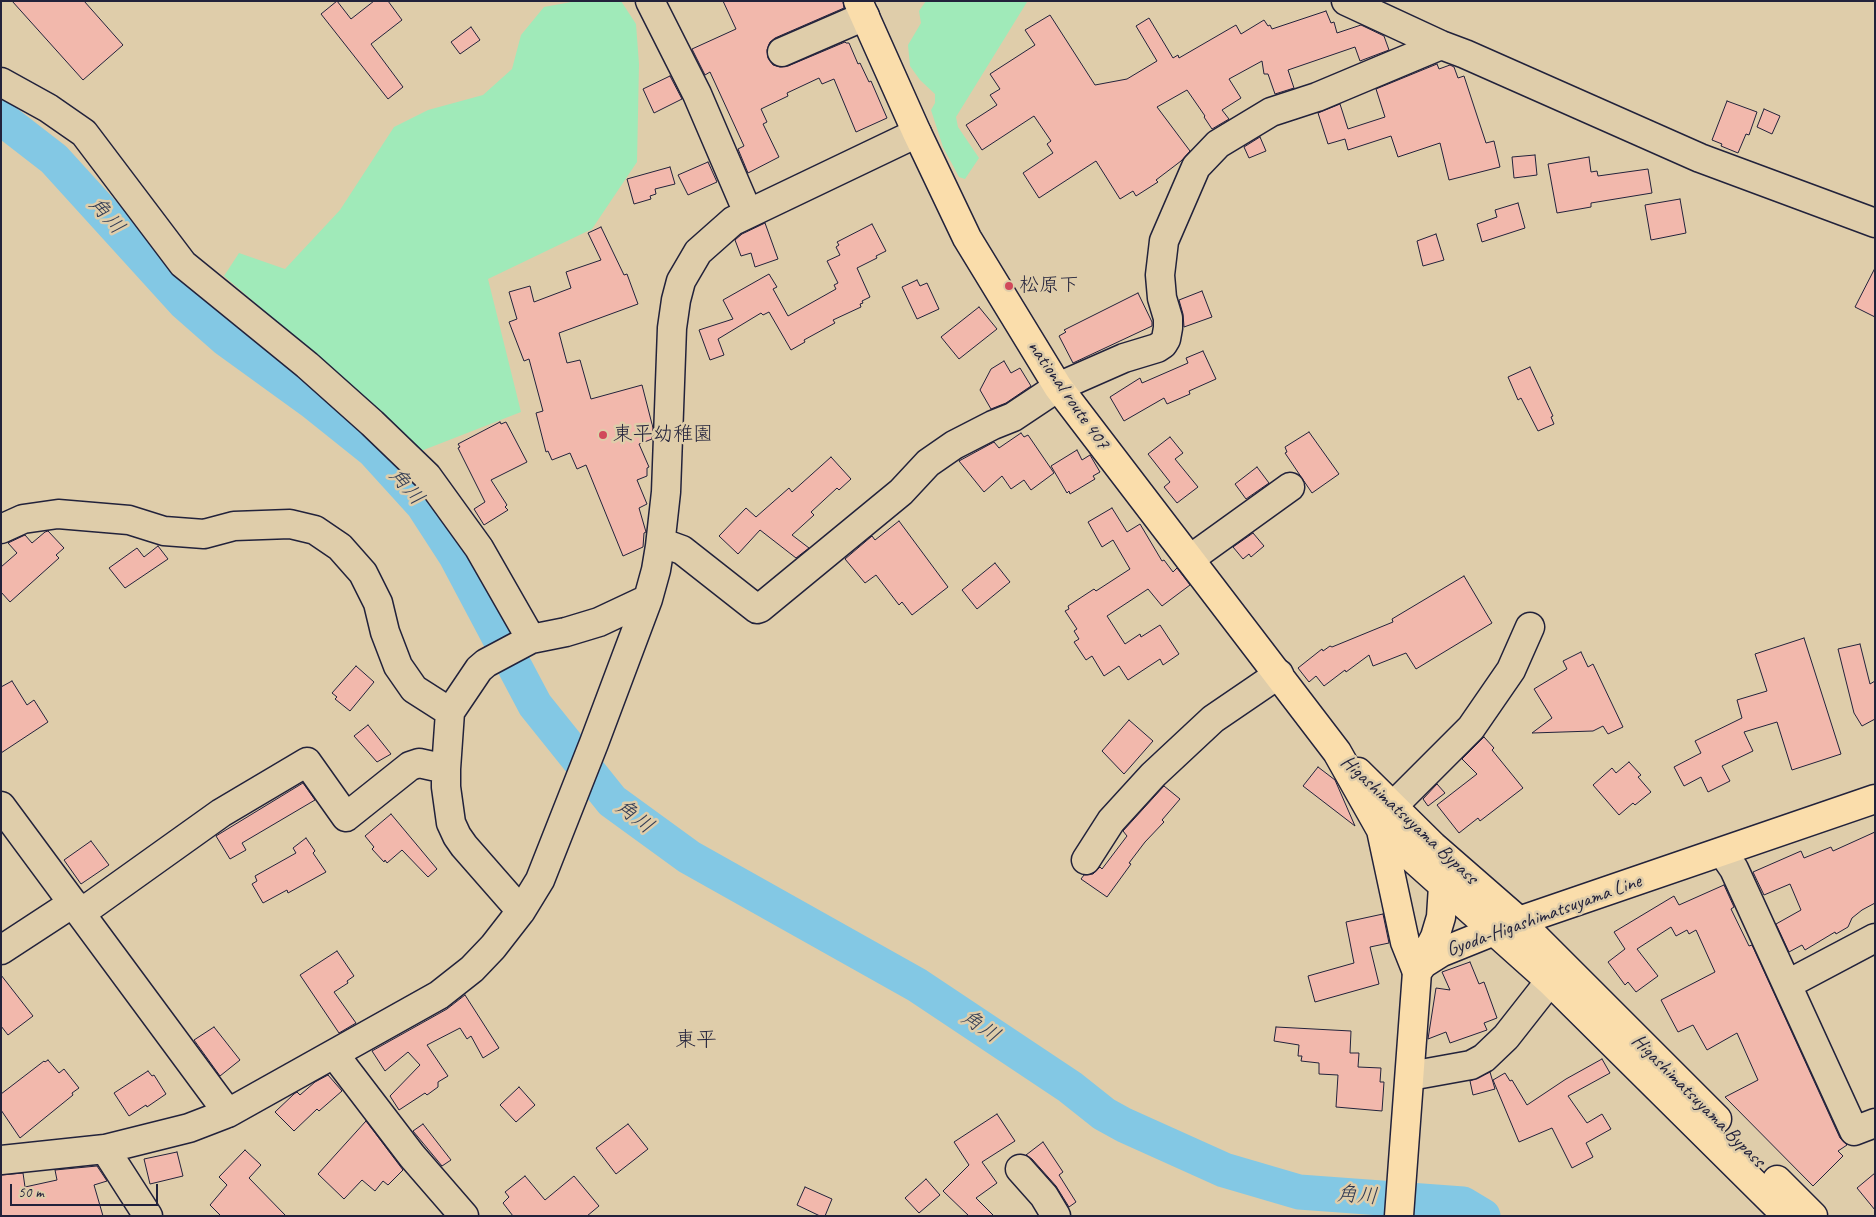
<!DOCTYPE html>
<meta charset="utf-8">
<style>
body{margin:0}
#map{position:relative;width:1876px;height:1217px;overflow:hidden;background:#dfcdaa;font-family:Caveat,sans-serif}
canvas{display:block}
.frame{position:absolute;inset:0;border:2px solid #22223b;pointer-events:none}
.scale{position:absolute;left:10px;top:1184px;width:148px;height:22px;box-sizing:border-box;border:2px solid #22223b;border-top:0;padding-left:6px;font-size:15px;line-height:18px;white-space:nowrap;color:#22223b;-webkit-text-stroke:4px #dfcdaa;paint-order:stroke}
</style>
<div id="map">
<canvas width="1876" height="1217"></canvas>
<div class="frame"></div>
<div class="scale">50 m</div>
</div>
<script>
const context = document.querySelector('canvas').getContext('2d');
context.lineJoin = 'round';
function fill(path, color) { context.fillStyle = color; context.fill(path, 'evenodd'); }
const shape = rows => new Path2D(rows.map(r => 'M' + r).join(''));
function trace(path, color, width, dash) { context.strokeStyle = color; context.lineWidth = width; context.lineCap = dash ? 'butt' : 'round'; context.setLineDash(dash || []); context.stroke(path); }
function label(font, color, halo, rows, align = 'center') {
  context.font = font + ' Caveat,"Klee One",sans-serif'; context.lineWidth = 5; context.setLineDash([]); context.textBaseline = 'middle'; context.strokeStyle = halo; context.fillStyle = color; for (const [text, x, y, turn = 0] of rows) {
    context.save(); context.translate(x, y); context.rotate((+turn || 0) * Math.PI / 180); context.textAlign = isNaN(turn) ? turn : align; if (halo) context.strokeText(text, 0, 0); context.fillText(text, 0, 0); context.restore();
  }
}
const green = shape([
 [577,1,621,1,636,24,639,64,637,162,592,229,488,279,521,412,421,451,333,370,224,276,239,253,285,269,340,210,394,127,428,110,483,95,512,69,521,35,544,7],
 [926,1,1027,2,956,117,958,127,979,158,965,179,959,177,943,147,931,110,935,103,935,94,920,80,910,66,908,45,921,23,919,11]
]);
const river = shape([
 [1,118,54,159,184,302,226,339,313,402,373,450,423,505,456,556,535,705,612,801,689,857,917,985,1070,1087,1104,1114,1124,1125,1224,1170,1299,1192,1463,1204,1483,1216]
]);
const building = shape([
 [12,1,84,1,123,45,83,80,12,1],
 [337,1,351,19,374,1,388,1,402,20,371,44,403,87,388,99,321,14,337,1],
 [723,1,843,1,844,8,775,38,770,42,767,50,768,58,773,65,780,67,788,66,845,42,846,43,849,43,858,64,860,63,869,82,871,81,887,118,856,132,834,79,822,84,819,78,787,93,788,96,761,109,767,122,763,124,779,157,748,173,738,149,744,146,710,72,705,75,692,49,736,29,723,1],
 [1326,11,1331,23,1334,22,1337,33,1361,25,1384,36,1389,50,1360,61,1355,47,1288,70,1294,88,1275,94,1268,74,1264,74,1262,61,1229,79,1241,98,1222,110,1229,119,1212,129,1204,117,1205,116,1187,90,1157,107,1190,151,1181,161,1156,180,1158,182,1136,196,1133,191,1120,199,1096,161,1039,198,1023,173,1053,153,1047,144,1051,141,1034,116,982,150,966,125,997,105,990,95,1000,89,990,74,1035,45,1025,30,1050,15,1095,85,1127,79,1157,61,1136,26,1149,18,1173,58,1178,55,1179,58,1236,25,1241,34,1264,20,1268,26,1270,25,1272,29,1326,11],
 [471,27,480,40,460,54,451,42,471,27],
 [1437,64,1439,69,1450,65,1454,67,1458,78,1464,76,1486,143,1494,141,1500,167,1449,180,1440,143,1398,157,1391,136,1348,150,1345,139,1328,144,1318,113,1340,104,1348,129,1385,117,1376,89,1437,64],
 [670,76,682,99,654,113,643,89,670,76],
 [1727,101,1757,112,1749,135,1746,134,1738,153,1721,146,1722,144,1712,140,1727,101],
 [1764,109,1780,116,1772,134,1757,127,1764,109],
 [1260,137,1266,151,1249,158,1244,147,1260,137],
 [1535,155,1537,175,1514,178,1512,157,1535,155],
 [1589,157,1591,172,1597,171,1598,176,1648,169,1652,193,1591,203,1591,207,1557,213,1548,164,1589,157],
 [708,162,717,182,688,195,678,175,708,162],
 [670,167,675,184,655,189,656,194,650,196,651,199,634,204,627,179,670,167],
 [1680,199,1686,233,1651,240,1645,205,1680,199],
 [1518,203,1525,228,1482,242,1477,224,1497,217,1495,210,1518,203],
 [765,223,778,259,755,267,751,253,741,256,735,240,742,234,765,223],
 [872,224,886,251,876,256,877,258,857,268,870,297,862,301,863,303,860,304,861,307,833,320,835,323,804,340,805,342,791,350,769,312,763,315,761,313,718,339,724,355,710,360,699,330,733,319,723,300,769,274,777,287,773,289,788,316,836,289,834,285,838,283,827,261,840,255,836,247,839,245,837,242,872,224],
 [601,227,624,275,627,274,638,304,559,333,567,363,580,360,591,399,642,385,653,428,652,439,639,444,649,467,647,468,647,476,637,480,647,504,639,508,646,532,644,533,643,547,623,556,586,465,577,469,570,453,552,460,548,451,546,452,536,413,543,411,529,359,524,361,509,322,517,319,509,292,530,286,534,302,571,288,566,272,601,260,588,233,601,227],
 [1436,234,1444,260,1423,266,1417,241,1436,234],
 [1875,268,1875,317,1855,307,1875,268],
 [917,280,920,286,927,283,939,309,917,319,902,287,917,280],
 [1202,291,1212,317,1184,327,1183,314,1179,300,1202,291],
 [1138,293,1152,322,1152,326,1073,363,1059,336,1066,332,1064,330,1138,293],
 [979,307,997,329,959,359,941,337,979,307],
 [1203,351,1216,379,1189,391,1190,394,1167,404,1164,398,1124,421,1110,397,1140,378,1142,383,1188,363,1186,358,1203,351],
 [1004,361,1011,373,1020,368,1031,386,1006,403,991,409,980,390,991,369,1004,361],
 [1530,367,1553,416,1551,417,1554,424,1538,431,1521,398,1518,400,1508,377,1530,367],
 [500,422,501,424,506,422,527,462,491,480,507,505,505,507,508,510,484,525,474,509,485,502,458,448,460,447,458,444,500,422],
 [1309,432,1339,474,1312,493,1285,453,1287,452,1285,447,1309,432],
 [1021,433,1024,437,1028,435,1054,473,1031,490,1024,480,1011,489,1002,476,984,492,959,461,994,442,999,448,1021,433],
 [1170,437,1183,453,1175,459,1198,487,1177,503,1164,487,1170,482,1148,454,1170,437],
 [1077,450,1082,460,1090,455,1100,472,1093,476,1095,479,1070,494,1069,491,1067,493,1051,466,1077,450],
 [831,457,851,479,839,490,837,488,811,512,814,515,792,535,809,548,796,558,760,530,738,554,719,536,746,508,756,517,789,488,792,492,831,457],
 [1257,467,1269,483,1246,499,1235,484,1257,467],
 [1112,508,1127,532,1140,524,1162,561,1164,560,1173,572,1177,568,1190,585,1162,606,1148,589,1107,616,1125,644,1140,634,1141,637,1160,625,1179,654,1163,665,1160,659,1128,680,1119,666,1104,676,1092,656,1086,660,1074,642,1079,639,1074,631,1077,629,1065,611,1069,609,1068,606,1094,589,1096,591,1130,569,1113,540,1102,547,1088,522,1112,508],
 [899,521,948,587,912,615,902,602,899,605,876,575,865,583,845,559,872,536,875,540,899,521],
 [48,531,64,548,56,555,59,558,10,602,1,592,1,567,17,553,8,543,25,535,32,543,45,532,48,531],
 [1253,533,1264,546,1251,557,1249,554,1243,559,1233,547,1253,533],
 [158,546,168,559,125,588,109,568,137,548,144,557,158,546],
 [995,563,1010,582,977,609,962,590,995,563],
 [1464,576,1492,623,1416,669,1406,653,1373,666,1369,655,1346,672,1345,670,1324,686,1316,676,1309,682,1298,668,1322,649,1323,651,1330,646,1332,647,1393,622,1392,619,1464,576],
 [1804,638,1841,754,1792,770,1777,722,1744,732,1753,751,1722,766,1730,781,1708,792,1701,777,1684,786,1674,767,1701,753,1695,741,1742,718,1737,700,1767,691,1755,654,1804,638],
 [1860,644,1870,684,1875,681,1875,719,1862,726,1854,713,1838,649,1860,644],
 [1581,652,1588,667,1593,664,1623,727,1608,734,1603,726,1593,731,1532,733,1552,718,1534,689,1567,669,1563,661,1581,652],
 [356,666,374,682,350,711,335,699,337,697,332,693,356,666],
 [12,681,27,705,34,700,48,722,1,753,1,687,12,681],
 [1129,720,1153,741,1124,774,1102,751,1129,720],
 [368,725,391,754,377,762,354,736,368,725],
 [1484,737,1494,748,1492,750,1523,788,1480,821,1478,818,1459,833,1437,805,1477,774,1462,759,1484,737],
 [1629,762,1641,775,1638,777,1651,792,1635,805,1633,803,1619,815,1593,785,1612,768,1616,773,1629,762],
 [1318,767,1335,780,1355,826,1303,786,1318,767],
 [303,783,315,800,242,843,246,850,230,859,216,836,303,783],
 [1437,784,1445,793,1428,806,1423,799,1437,784],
 [1164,786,1180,799,1162,820,1164,822,1145,842,1129,863,1131,864,1107,897,1081,879,1084,875,1093,874,1100,867,1102,869,1127,836,1123,831,1164,786],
 [391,814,437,869,428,877,402,850,387,863,385,860,384,862,372,849,374,847,365,836,391,814],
 [1875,832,1875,903,1862,910,1852,918,1848,927,1836,934,1835,932,1805,950,1802,945,1789,952,1776,924,1801,910,1790,884,1764,895,1753,872,1801,851,1804,858,1831,847,1833,851,1875,832],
 [306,838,315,851,313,853,326,872,288,893,287,890,263,903,252,884,257,881,255,876,296,853,293,848,306,838],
 [91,841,109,865,81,884,64,860,91,841],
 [1724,885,1734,907,1731,909,1749,946,1752,945,1840,1138,1847,1145,1838,1151,1843,1156,1813,1186,1725,1097,1758,1080,1737,1033,1707,1050,1693,1025,1678,1032,1661,1000,1715,972,1696,930,1689,934,1687,930,1676,936,1671,927,1637,949,1658,976,1636,992,1628,982,1625,985,1608,962,1625,949,1614,932,1674,896,1679,905,1724,885],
 [1383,914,1389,943,1370,947,1379,984,1315,1002,1308,976,1354,963,1346,922,1383,914],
 [337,951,354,976,347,981,348,983,334,992,356,1023,339,1033,300,975,337,951],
 [1470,962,1479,984,1484,982,1497,1018,1484,1023,1487,1030,1450,1043,1446,1032,1428,1039,1436,988,1450,990,1442,972,1470,962],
 [1,975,33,1016,8,1035,1,1026,1,975],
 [465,995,499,1048,483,1058,471,1036,467,1039,460,1028,427,1045,448,1076,438,1082,438,1087,427,1095,425,1093,399,1110,390,1096,420,1065,408,1052,385,1071,372,1051,447,1009,465,995],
 [214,1027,240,1060,220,1076,194,1040,214,1027],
 [1276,1027,1351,1031,1350,1053,1359,1053,1358,1067,1381,1068,1380,1082,1384,1082,1382,1111,1336,1107,1338,1075,1319,1074,1319,1063,1301,1061,1302,1056,1298,1056,1299,1045,1274,1041,1276,1027],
 [1602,1059,1610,1073,1568,1096,1587,1123,1602,1114,1611,1129,1586,1143,1593,1157,1572,1168,1552,1128,1519,1142,1493,1080,1505,1073,1510,1081,1512,1080,1527,1105,1566,1079,1602,1059],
 [48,1060,59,1073,64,1069,79,1088,72,1093,73,1095,20,1138,1,1110,1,1094,44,1061,45,1062,48,1060],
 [148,1071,152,1076,154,1075,166,1094,147,1107,146,1105,129,1116,114,1093,148,1071],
 [1490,1072,1495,1089,1473,1095,1470,1081,1490,1072],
 [328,1075,342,1091,319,1111,317,1109,294,1131,275,1112,294,1094,297,1092,300,1095,315,1082,328,1075],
 [519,1087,535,1105,516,1122,500,1105,519,1087],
 [997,1114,1015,1141,982,1162,997,1183,976,1198,994,1216,969,1216,943,1191,969,1165,954,1142,997,1114],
 [366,1121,403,1170,388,1185,383,1181,375,1191,362,1180,344,1199,318,1174,366,1121],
 [423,1124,451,1160,442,1166,413,1131,423,1124],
 [628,1124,648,1149,616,1174,596,1148,628,1124],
 [1043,1142,1063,1172,1059,1175,1076,1202,1069,1207,1056,1186,1032,1159,1026,1155,1043,1142],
 [245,1150,261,1165,249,1178,286,1216,221,1216,210,1205,227,1185,219,1177,245,1150],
 [177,1152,183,1176,150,1184,144,1159,177,1152],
 [97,1166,107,1181,94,1185,103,1216,1,1216,1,1175,23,1173,25,1187,57,1180,55,1170,97,1166],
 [1875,1173,1875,1210,1857,1188,1875,1173],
 [525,1176,545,1200,574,1176,599,1206,587,1216,513,1216,503,1203,509,1197,505,1192,525,1176],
 [926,1179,940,1195,919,1213,905,1198,926,1179],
 [805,1187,832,1199,825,1216,820,1216,797,1205,805,1187]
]);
const minor = shape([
 [650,1,697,94,748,213],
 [1346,1,1441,45,1465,54,1700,158,1875,223],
 [782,52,865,16],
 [1,82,48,108,84,133,183,264,307,365,372,423,427,476,479,548,531,639],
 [1,529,23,519,58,514,129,520,164,531,204,534,234,526,290,524,315,530,340,547,363,573,378,603,385,632,398,666,414,689,450,712],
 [660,546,671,546,682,550,757,609,760,608,901,492,928,463,954,445,993,425,1013,417,1058,387,1124,358,1157,348,1163,344,1166,339,1168,328,1168,318,1162,298,1160,275,1164,241,1196,167,1218,144,1271,112,1317,97,1441,45],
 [1190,559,1290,487],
 [1,806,228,1113],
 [1393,806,1471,728,1511,670,1530,627],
 [1723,853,1734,869,1854,1131,1875,1123],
 [1086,860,1111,821,1153,775,1213,719,1279,674],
 [521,911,464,846,457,836,451,823,446,787,446,769,450,712,479,669,486,663,531,639,566,632,599,622,648,599],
 [81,913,221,813,307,762,346,817,410,766,419,763,446,769],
 [1,950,73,903],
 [1788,984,1875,938],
 [334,1054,412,1156,464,1216],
 [1410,1076,1471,1065,1484,1058,1506,1037,1550,981],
 [105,1149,148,1216],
 [1,1160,105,1149,189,1128,228,1113,439,995,472,969,493,947,521,911,540,880,594,743,648,599,656,570,660,546,666,492,672,328,676,300,681,281,698,252,733,221,917,133],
 [1020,1169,1044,1196,1056,1216]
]);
const major = shape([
 [1399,1216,1417,972,1423,964,1442,952,1519,921,1875,799]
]);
const highway = shape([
 [858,1,917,133,967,238,1058,387,1337,752,1381,830,1550,981,1787,1216],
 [1358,772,1433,846,1519,921,1717,1119],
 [1381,830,1405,942,1417,972],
 [1417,972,1435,937,1441,917,1443,886,1440,874],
 [1777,1180,1813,1216]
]);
const markers = [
 [1009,286,5,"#d1495b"],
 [603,435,5,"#d1495b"]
];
const poiNames = [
 ["松原下",1019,286],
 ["東平幼稚園",613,435]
];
const streetNames = [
 ["national route 407",1068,395,55],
 ["Higashimatsuyama Bypass",1409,820,43],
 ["Gyoda-Higashimatsuyama Line",1544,916,-20],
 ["Higashimatsuyama Bypass",1698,1101,45]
];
const waterNames = [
 ["角川",106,216,48],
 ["角川",406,487,49],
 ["角川",634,817,37],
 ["角川",980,1027,34],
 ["角川",1357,1196,4]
];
const neighbourhoodNames = [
 ["東平",696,1040]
];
fill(green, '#a0eab9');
trace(river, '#83c8e4', 35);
fill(building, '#f2b8ac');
trace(building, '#22223b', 1);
trace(minor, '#22223b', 31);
trace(major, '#22223b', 31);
trace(highway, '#22223b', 31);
trace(minor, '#dfcdaa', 28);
trace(major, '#faddab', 28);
trace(highway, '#faddab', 28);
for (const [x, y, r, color] of markers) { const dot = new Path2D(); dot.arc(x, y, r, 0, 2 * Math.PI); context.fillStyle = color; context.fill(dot); trace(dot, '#dfcdaa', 2); }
label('20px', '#22223b', '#dfcdaa', poiNames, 'left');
label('20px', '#22223b', '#dfcdaa', streetNames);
label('italic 21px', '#313b54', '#dfcdaa', waterNames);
label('21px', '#22223b', '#dfcdaa', neighbourhoodNames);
</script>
